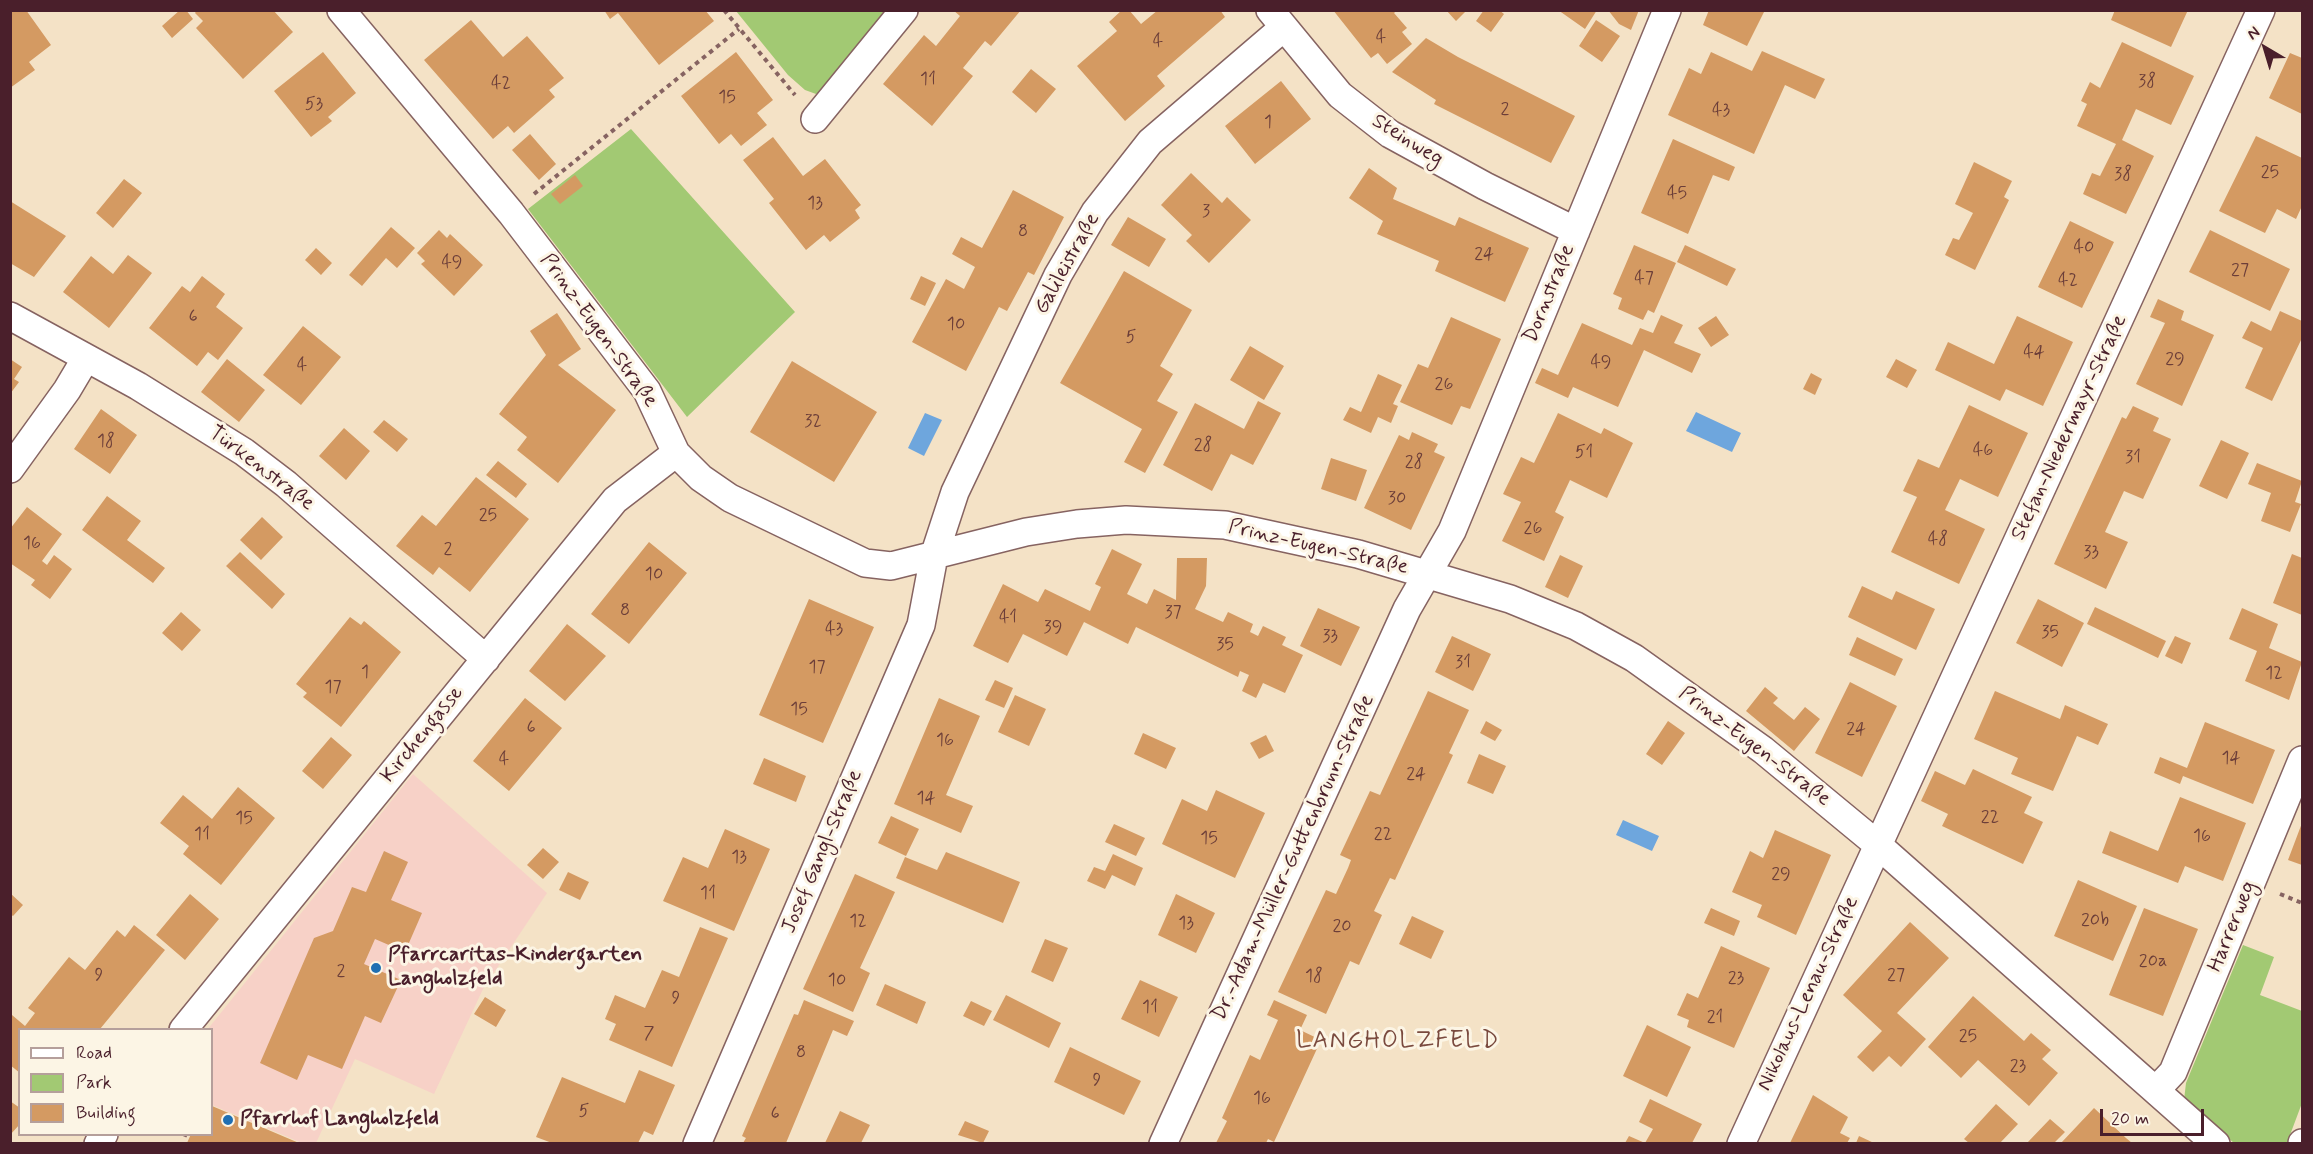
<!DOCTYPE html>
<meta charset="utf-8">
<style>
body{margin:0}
#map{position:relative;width:2313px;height:1154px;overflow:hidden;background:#f4e2c6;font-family:Mynerve,sans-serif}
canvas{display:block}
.frame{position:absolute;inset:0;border:12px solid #4a1f2b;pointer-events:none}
.legend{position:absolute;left:18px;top:1028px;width:195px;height:108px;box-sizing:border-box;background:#fcf5e5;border:2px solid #b59f9b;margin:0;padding:8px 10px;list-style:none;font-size:18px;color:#4a1f2b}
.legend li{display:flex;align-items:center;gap:12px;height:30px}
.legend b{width:30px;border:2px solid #b59f9b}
.north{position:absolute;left:2235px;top:18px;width:60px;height:60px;-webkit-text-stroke:4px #fcf5e5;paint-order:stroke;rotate:322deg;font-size:16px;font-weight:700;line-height:24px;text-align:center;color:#4a1f2b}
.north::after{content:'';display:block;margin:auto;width:21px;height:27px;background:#4a1f2b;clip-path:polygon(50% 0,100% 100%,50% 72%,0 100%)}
.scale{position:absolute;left:2100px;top:1109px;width:104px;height:27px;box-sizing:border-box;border:3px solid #4a1f2b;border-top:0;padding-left:8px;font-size:18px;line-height:21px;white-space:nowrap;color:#4a1f2b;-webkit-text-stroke:4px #fcf5e5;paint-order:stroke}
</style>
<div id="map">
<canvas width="2313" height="1154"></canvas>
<div class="frame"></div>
<ul class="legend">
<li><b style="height:8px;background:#fff"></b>Road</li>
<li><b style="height:16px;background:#a2c973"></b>Park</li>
<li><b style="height:16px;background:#d49a62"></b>Building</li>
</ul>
<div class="north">N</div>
<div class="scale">20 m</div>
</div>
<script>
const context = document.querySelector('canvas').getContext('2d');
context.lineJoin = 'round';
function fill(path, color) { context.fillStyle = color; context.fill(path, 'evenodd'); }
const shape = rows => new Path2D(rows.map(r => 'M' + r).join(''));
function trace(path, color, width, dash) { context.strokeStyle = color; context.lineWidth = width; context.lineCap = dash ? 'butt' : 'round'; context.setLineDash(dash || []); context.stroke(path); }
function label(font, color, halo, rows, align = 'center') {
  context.font = font + ' Mynerve,sans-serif'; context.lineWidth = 6; context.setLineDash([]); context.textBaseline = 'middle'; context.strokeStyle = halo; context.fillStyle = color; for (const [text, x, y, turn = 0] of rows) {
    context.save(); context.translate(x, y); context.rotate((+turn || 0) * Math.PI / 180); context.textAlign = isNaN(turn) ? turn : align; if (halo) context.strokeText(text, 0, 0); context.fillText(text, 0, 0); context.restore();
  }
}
const built = shape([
 [413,774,547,893,483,989,434,1094,355,1059,316,1143,302,1143,212,1105,212,1030,207,1030]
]);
const green = shape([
 [736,11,890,11,829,88,816,94,805,90,788,75],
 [631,129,795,312,687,417,528,209],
 [2243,945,2274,957,2260,995,2302,1011,2302,1103,2287,1143,2234,1143,2184,1100,2186,1083]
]);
const water = shape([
 [1696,412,1741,433,1732,452,1686,431],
 [925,413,942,420,924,456,908,448],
 [1623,820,1659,836,1652,851,1616,835]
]);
const building = shape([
 [10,10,26,10,51,45,29,62,35,70,10,88],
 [180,10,186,10,193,19,172,38,162,26],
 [197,10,273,10,293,32,243,79,196,28,203,21,195,13],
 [604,10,705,10,714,21,659,65,618,13,610,19],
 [953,10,1021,10,991,46,985,41,963,68,973,76,932,126,883,84,924,35,936,46,960,16],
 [1122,10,1129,10,1141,24,1158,10,1220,10,1225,17,1157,76,1165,86,1125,121,1077,66,1117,31,1109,22],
 [1333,10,1397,10,1394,13,1407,28,1402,32,1412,44,1387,64,1378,53,1371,58],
 [1446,10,1467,10,1456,21],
 [1484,10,1499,10,1504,14,1491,32,1476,21],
 [1558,10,1597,10,1585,29],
 [1608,10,1639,10,1631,30,1619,24],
 [1709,10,1765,10,1747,46,1703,25],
 [2115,10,2188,10,2171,47,2111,20],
 [471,20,503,57,527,36,564,78,549,90,555,97,514,133,508,126,493,139,424,60],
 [1596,20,1620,36,1602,62,1579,46],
 [1426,38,1458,57,1575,116,1551,163,1434,104,1436,100,1392,72],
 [2122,42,2194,76,2171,125,2136,109,2122,140,2154,156,2126,214,2083,194,2092,173,2100,176,2116,144,2077,126,2087,104,2081,101,2090,82,2100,88],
 [1762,51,1825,79,1815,99,1785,85,1754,154,1668,115,1689,68,1701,74,1711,52,1752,71],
 [323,52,356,93,328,117,332,121,311,137,274,91],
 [736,52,773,100,757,113,767,125,741,146,731,134,719,144,681,96],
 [2290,53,2302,58,2302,114,2269,98],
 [1031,69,1056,89,1036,113,1012,92],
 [1281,81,1311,119,1255,164,1225,126],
 [530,134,556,164,539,180,512,150],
 [2256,136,2302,158,2302,206,2296,219,2277,209,2265,233,2219,211],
 [773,137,803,176,825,159,861,205,855,210,860,218,830,242,824,235,806,250,769,203,774,199,743,160],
 [1673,139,1735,167,1729,181,1713,175,1688,234,1641,213],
 [1974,162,2012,181,2004,197,2009,200,1975,270,1945,255,1953,238,1959,240,1973,213,1955,204],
 [1369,168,1397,188,1393,199,1455,226,1459,217,1529,248,1505,302,1435,271,1439,261,1377,234,1383,221,1349,198],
 [1191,173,1222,203,1227,197,1251,220,1209,263,1186,241,1192,235,1161,205],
 [575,175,583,186,560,204,551,194],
 [124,179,142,193,113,228,96,213],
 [1013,190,1064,217,1034,275,1028,272,1007,311,999,307,966,371,912,342,946,279,964,289,975,267,952,254,961,237,982,248],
 [10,201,66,236,34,277,10,263],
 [1128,217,1166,239,1149,267,1111,245],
 [2070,221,2114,242,2082,308,2038,287],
 [391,227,415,248,397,268,386,258,362,286,349,275],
 [439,230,447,238,450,234,483,265,454,296,421,264,425,261,417,253],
 [2210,230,2290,269,2270,311,2189,272],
 [1634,245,1676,263,1654,313,1648,310,1643,320,1618,309,1622,298,1613,294],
 [1685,245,1736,269,1727,286,1677,262],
 [316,248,332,263,321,275,305,260],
 [128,255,152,273,109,328,63,292,91,256,113,274],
 [1124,271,1192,310,1160,366,1173,374,1157,401,1178,412,1145,473,1124,462,1142,429,1060,383],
 [202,276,225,294,216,307,243,328,218,360,208,352,197,366,149,328,182,286,190,292],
 [921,276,936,283,925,306,910,299],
 [2158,299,2184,311,2181,320,2214,335,2182,406,2136,384,2165,323,2150,317],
 [2280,311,2302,321,2302,338,2272,401,2245,388,2263,348,2242,338,2251,321,2271,331],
 [557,313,581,349,558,365,616,410,558,483,517,450,527,437,499,414,546,355,530,331],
 [1661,315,1683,325,1674,343,1701,354,1692,373,1644,350,1618,407,1573,387,1568,398,1535,383,1542,368,1558,375,1582,323,1632,345,1640,328,1653,333],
 [1716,316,1729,335,1711,347,1698,328],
 [2017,316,2073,342,2043,406,2006,389,2000,401,1935,370,1948,342,1994,364],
 [1451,317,1501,339,1470,409,1461,406,1452,425,1400,402,1418,364,1428,368],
 [303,326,341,357,301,405,263,375],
 [1250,346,1284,366,1264,400,1230,380],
 [10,359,22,367,14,379,19,382,10,394],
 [227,359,265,390,239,422,201,392],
 [1896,359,1917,370,1907,388,1886,377],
 [792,361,877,412,834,482,750,432],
 [1811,373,1822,379,1815,395,1803,389],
 [1378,374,1402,385,1393,404,1398,406,1391,423,1378,417,1371,433,1343,420,1350,407,1361,412],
 [1258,401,1281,413,1253,465,1231,454,1212,491,1163,465,1195,403,1244,429],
 [1969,405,2028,433,1998,497,1960,479,1945,510,1985,529,1959,584,1891,552,1917,497,1903,491,1918,459,1939,468],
 [2133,406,2159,418,2153,431,2171,439,2143,499,2124,491,2105,532,2128,542,2106,589,2054,564,2122,417,2126,419],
 [101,409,137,435,110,474,74,449],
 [1558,413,1601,434,1604,428,1633,443,1607,498,1570,480,1555,512,1564,517,1544,561,1502,541,1521,502,1503,494,1521,457,1534,463],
 [384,420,408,439,397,452,373,432],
 [344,428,370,451,346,480,319,456],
 [1412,432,1438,444,1434,452,1445,457,1411,530,1364,508,1399,435,1409,440],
 [2221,440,2249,453,2227,499,2199,486],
 [1331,458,1367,470,1356,501,1321,489],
 [498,461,527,484,516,498,486,475],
 [2257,463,2302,481,2295,502,2301,504,2290,532,2261,521,2271,493,2248,484],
 [476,477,529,519,470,592,439,567,433,575,396,546,422,515,436,526],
 [107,496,141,521,127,540,165,568,153,583,82,530],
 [27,507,62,534,42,561,47,565,54,555,72,569,50,599,31,585,35,580,10,563,10,529],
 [262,517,283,537,261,560,240,540],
 [649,542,687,573,629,644,591,614],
 [1112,549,1142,564,1127,594,1147,604,1154,589,1176,600,1177,558,1207,558,1206,586,1195,609,1223,622,1228,612,1253,624,1250,632,1258,636,1263,626,1286,637,1282,645,1303,655,1285,693,1263,683,1256,698,1242,691,1249,675,1240,671,1238,677,1136,627,1128,644,1084,622,1067,656,1023,634,1008,663,973,646,1003,584,1038,602,1045,589,1090,611,1101,587,1095,584],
 [240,552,285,594,272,609,226,566],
 [2292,554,2302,558,2302,615,2273,603],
 [1560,555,1583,566,1568,598,1545,587],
 [1862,586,1892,600,1896,591,1935,609,1916,650,1848,617],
 [809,599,874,627,823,743,759,715],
 [2038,599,2084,623,2062,667,2016,643],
 [2095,607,2166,641,2158,658,2087,624],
 [1318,608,1360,627,1341,666,1300,646],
 [2242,608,2278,624,2269,648,2302,662,2289,700,2245,681,2257,651,2229,639],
 [181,612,201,630,182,651,162,633],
 [350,617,361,625,364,621,401,652,341,727,303,697,307,693,296,684],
 [567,624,606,656,565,701,529,671],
 [1452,636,1491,654,1473,691,1435,672],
 [2175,636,2191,643,2182,664,2165,656],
 [1857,637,1903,659,1895,676,1849,655],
 [995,680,1013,688,1004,708,985,700],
 [1850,682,1897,706,1862,777,1815,753],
 [1765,687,1778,698,1773,703,1794,720,1805,707,1820,719,1794,751,1746,711],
 [1428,691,1469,710,1449,753,1453,755,1395,880,1390,878,1374,911,1382,915,1359,965,1350,961,1326,1014,1278,992,1326,890,1336,894,1348,868,1351,860,1340,855,1370,791,1380,795],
 [1995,691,2060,719,2065,705,2108,724,2098,745,2077,736,2053,791,2011,774,2018,758,1974,739],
 [1015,695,1046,709,1029,746,998,732],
 [525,698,562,728,509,791,473,761],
 [939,698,980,716,946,795,973,806,961,833,894,804],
 [1486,721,1502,730,1495,741,1480,733],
 [1668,721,1685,733,1662,765,1646,754],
 [2205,722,2275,750,2253,804,2183,776,2180,784,2154,773,2160,757,2187,768],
 [1143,733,1176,748,1166,769,1134,754],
 [1266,735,1274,751,1259,759,1250,743],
 [331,737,352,755,323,789,302,771],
 [1479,754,1506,766,1493,794,1467,783],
 [764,758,806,776,796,802,753,784],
 [1973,769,2032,797,2024,813,2043,822,2023,864,1942,826,1948,814,1921,801,1935,771,1965,785],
 [238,787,275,818,221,885,183,854,189,846,160,823,183,795,212,819],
 [1216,790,1265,813,1235,878,1162,844,1182,799,1207,811],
 [2180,797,2246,823,2223,881,2185,866,2178,883,2102,853,2110,831,2158,851],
 [891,816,919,829,906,856,878,843],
 [2302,823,2302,865,2288,860],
 [1114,824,1145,838,1136,856,1105,842],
 [725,829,770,849,734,931,663,901,683,857,708,868],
 [1775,830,1831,855,1796,935,1757,917,1762,905,1732,892,1750,851,1763,858],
 [543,848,559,862,543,879,527,865],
 [384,851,408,862,391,900,422,913,405,952,375,939,364,964,401,980,381,1023,365,1016,342,1069,308,1055,297,1080,260,1063,314,938,333,931,352,887,366,892],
 [946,852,1020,882,1003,923,896,878,905,857,937,870],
 [1113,854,1143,868,1135,886,1112,875,1105,889,1087,881,1094,867,1105,871],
 [568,872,589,882,580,900,559,890],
 [855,874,895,892,860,968,870,973,853,1012,803,989],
 [2078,880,2137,906,2113,961,2054,936],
 [10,893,23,905,13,916,10,914],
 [190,894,219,919,185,960,156,935],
 [1176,894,1215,913,1196,953,1158,935],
 [1711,908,1740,921,1734,936,1704,923],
 [2144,908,2198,929,2163,1016,2109,995],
 [1412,916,1444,931,1431,959,1399,944],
 [1910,922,1949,958,1897,1013,1926,1039,1901,1067,1889,1056,1873,1072,1857,1057,1882,1031,1843,995],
 [134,925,165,950,100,1029,20,1029,20,1073,10,1065,12,1015,25,1026,35,1013,28,1008,69,957,85,970,117,930,125,937],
 [700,927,728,938,672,1067,609,1040,616,1024,605,1019,615,995,645,1008,662,970,679,977],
 [1045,939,1068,948,1053,982,1031,972],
 [1721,946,1770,968,1734,1048,1687,1027,1689,1020,1677,1015,1687,993,1698,998],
 [1140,980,1178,997,1159,1037,1121,1019],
 [885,984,926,1002,917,1024,876,1005],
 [1006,995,1061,1023,1049,1048,993,1020],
 [1973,996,2024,1041,2031,1033,2051,1050,2042,1059,2058,1073,2029,1106,1978,1060,1961,1078,1928,1047],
 [485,997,506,1010,496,1027,474,1014],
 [804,1000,854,1021,847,1036,833,1030,786,1143,743,1143,746,1138,742,1136,794,1014,798,1015],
 [1274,1000,1307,1015,1300,1030,1321,1040,1274,1142,1268,1139,1266,1143,1216,1143,1227,1121,1222,1118,1250,1055,1260,1060,1278,1020,1267,1015],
 [971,1001,992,1011,984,1026,963,1016],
 [1647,1025,1691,1047,1667,1097,1623,1076],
 [1070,1047,1141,1081,1124,1115,1054,1082],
 [639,1070,675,1085,653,1135,644,1131,638,1143,552,1143,536,1137,562,1077,625,1103],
 [1813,1095,1848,1117,1840,1133,1850,1138,1847,1143,1790,1143],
 [1650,1099,1702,1124,1692,1143,1645,1143,1653,1129,1639,1122],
 [10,1101,20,1108,20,1124,10,1135],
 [1996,1104,2018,1124,2000,1143,1969,1143,1964,1139],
 [212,1106,299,1143,187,1143,191,1134,212,1134],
 [2094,1108,2126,1138,2132,1143,2061,1143],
 [840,1111,870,1125,861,1143,825,1143],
 [2050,1119,2065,1132,2054,1143,2027,1143],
 [965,1121,989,1131,983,1143,958,1135],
 [1629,1136,1645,1143,1625,1143],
 [1859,1136,1874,1143,1856,1143]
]);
const path = shape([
 [724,10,795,95],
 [534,194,739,29],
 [2280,894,2302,903],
 [183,1134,190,1137]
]);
const minor = shape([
 [341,10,511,213,647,391,676,453,701,478,730,498,865,563,891,566,1026,532,1077,524,1126,520,1225,525,1358,554,1510,599,1576,626,1634,658,1763,750,1878,845,2216,1144],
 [1270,10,1340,95,1390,134,1485,186,1576,231],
 [815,119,904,10],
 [10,316,138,386,244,452,286,484,486,659],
 [10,469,67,390,86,358],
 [183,1030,615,500,676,453],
 [2156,1090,2173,1072,2302,760],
 [98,1144,104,1134],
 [697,1144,921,625,934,556,955,492,1058,275,1095,212,1150,142,1283,28],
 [1163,1144,1407,609,1452,531,1667,10],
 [1741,1144,2261,10],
 [2302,1144,2302,1143]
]);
const markers = [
 [376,968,6,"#1f6fb2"],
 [228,1120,6,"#1f6fb2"]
];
const numberNames = [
 ["4",1381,38],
 ["4",1158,42],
 ["11",928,80],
 ["38",2147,82],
 ["42",501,84],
 ["15",727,98],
 ["53",314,105],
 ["2",1505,110],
 ["43",1721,111],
 ["1",1268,123],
 ["25",2270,173],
 ["38",2123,175],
 ["45",1677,194],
 ["13",815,204],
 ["3",1206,212],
 ["8",1023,232],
 ["40",2084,248],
 ["24",1484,255],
 ["49",452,263],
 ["27",2240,271],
 ["47",1644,279],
 ["42",2068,281],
 ["6",193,317],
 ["10",956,325],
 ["5",1131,338],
 ["44",2034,353],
 ["29",2175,360],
 ["49",1601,363],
 ["4",302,366],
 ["26",1444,385],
 ["32",813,422],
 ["18",106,442],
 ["28",1203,446],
 ["46",1983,451],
 ["51",1584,453],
 ["31",2133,458],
 ["28",1414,463],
 ["30",1397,499],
 ["25",488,516],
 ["26",1533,529],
 ["48",1938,540],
 ["16",32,544],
 ["2",448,550],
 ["33",2091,553],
 ["10",654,575],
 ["8",625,611],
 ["37",1173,613],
 ["41",1008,618],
 ["39",1053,628],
 ["43",834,630],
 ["35",2050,633],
 ["33",1330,637],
 ["35",1225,645],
 ["31",1463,663],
 ["17",817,668],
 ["1",365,673],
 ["12",2274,674],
 ["17",333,688],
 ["15",799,710],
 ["6",531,728],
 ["24",1856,730],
 ["16",945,741],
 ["14",2231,759],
 ["4",504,760],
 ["24",1416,775],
 ["14",926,799],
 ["22",1990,818],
 ["15",244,819],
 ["11",202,835],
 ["22",1383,835],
 ["16",2202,837],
 ["15",1209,839],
 ["13",739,858],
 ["29",1781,875],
 ["11",708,894],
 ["20b",2095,921],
 ["12",858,922],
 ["13",1186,924],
 ["20",1342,927],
 ["20a",2153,962],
 ["2",341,972],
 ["9",99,976],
 ["27",1896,976],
 ["18",1314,977],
 ["23",1736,979],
 ["10",837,981],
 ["9",676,999],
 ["11",1150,1008],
 ["21",1715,1018],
 ["7",649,1034],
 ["25",1968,1037],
 ["8",801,1053],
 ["23",2018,1067],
 ["9",1097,1081],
 ["16",1262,1099],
 ["5",584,1112],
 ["6",775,1114]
];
const streetNames = [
 ["Steinweg",1407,141,32],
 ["Galileistraße",1068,264,-61],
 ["Dornstraße",1550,294,-68],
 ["Prinz-Eugen-Straße",598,331,54],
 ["Stefan-Niedermayr-Straße",2070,428,-65],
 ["Türkenstraße",261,469,37],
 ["Prinz-Eugen-Straße",1318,548,13],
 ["Kirchengasse",423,735,-51],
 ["Prinz-Eugen-Straße",1754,747,37],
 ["Josef Gangl-Straße",823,852,-67],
 ["Dr.-Adam-Müller-Guttenbrunn-Straße",1294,858,-65],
 ["Harrerweg",2233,927,-68],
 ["Nikolaus-Lenau-Straße",1809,994,-65]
];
const poiNames = [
 ["Pfarrcaritas-Kindergarten",388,956],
 ["Langholzfeld",388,980],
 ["Pfarrhof Langholzfeld",240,1120]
];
const quarterNames = [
 ["LANGHOLZFELD",1398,1042]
];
fill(built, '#f7d1c7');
fill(green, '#a2c973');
fill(water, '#6ea6dd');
fill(building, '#d49a62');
trace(minor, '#866361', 30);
trace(path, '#866361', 4, [4.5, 4.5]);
trace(minor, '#fff', 27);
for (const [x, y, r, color] of markers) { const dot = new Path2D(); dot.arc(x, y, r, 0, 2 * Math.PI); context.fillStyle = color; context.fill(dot); trace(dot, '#fcf5e5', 2); }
label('18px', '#6c3e39', null, numberNames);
label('21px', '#4a1f2b', '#fcf5e5', streetNames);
label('bold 21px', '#4a1f2b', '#fcf5e5', poiNames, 'left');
context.letterSpacing = '1.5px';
label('24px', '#7a4a3e', '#fcf5e5', quarterNames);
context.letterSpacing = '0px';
</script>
